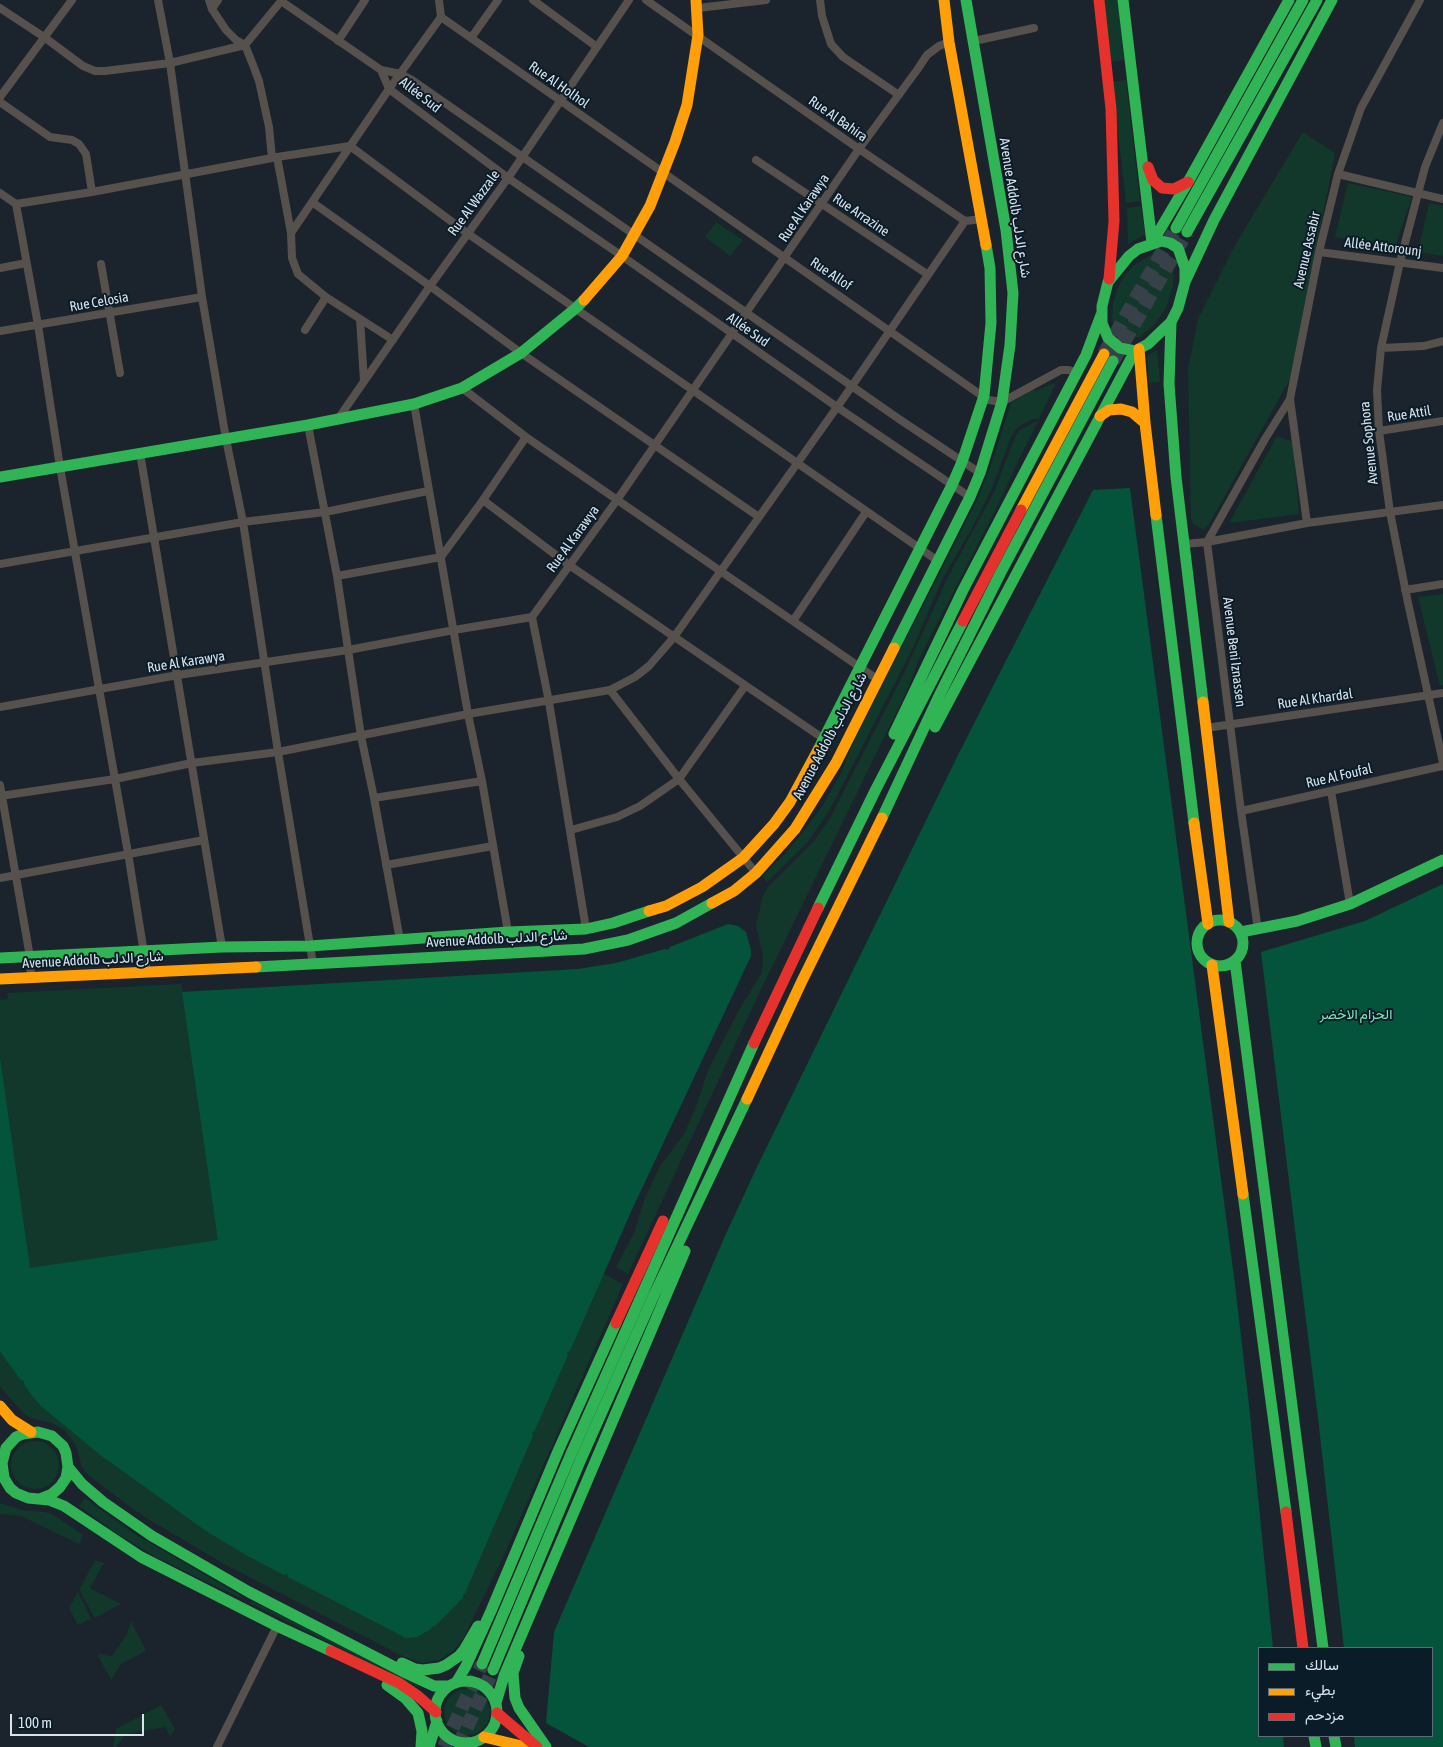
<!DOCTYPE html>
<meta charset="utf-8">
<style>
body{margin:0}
#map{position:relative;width:1443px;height:1747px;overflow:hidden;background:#1b242c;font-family:"Asap Condensed",Vazirmatn,sans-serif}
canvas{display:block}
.legend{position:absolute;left:1258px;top:1647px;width:175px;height:90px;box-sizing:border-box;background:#0b1c29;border:1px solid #5d6c77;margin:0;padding:6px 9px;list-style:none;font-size:15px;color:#d8e3ec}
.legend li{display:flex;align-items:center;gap:10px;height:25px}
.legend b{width:25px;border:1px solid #5d6c77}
.scale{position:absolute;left:10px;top:1714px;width:134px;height:22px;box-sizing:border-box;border:2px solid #d8e3ec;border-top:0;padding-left:6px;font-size:15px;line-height:18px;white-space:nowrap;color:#d8e3ec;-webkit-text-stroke:4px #0b1c29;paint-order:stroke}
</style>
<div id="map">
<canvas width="1443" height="1747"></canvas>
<ul class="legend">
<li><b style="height:6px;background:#30b455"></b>سالك</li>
<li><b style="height:6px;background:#ff9f0a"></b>بطيء</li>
<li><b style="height:6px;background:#e5322d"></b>مزدحم</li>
</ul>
<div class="scale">100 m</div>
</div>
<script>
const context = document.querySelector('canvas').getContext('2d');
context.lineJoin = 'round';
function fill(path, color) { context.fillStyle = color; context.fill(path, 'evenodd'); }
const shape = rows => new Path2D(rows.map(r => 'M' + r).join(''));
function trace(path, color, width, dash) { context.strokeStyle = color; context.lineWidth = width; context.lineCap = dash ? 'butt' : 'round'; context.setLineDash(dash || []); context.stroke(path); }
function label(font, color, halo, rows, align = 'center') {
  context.font = font + ' "Asap Condensed",Vazirmatn,sans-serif'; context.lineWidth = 4; context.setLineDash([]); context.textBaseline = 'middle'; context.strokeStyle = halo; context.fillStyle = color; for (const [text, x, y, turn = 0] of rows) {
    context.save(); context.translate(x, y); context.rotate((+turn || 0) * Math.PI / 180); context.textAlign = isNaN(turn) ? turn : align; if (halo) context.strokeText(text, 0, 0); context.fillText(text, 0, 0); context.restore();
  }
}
const green = shape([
 [1104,0,1118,0,1124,60,1110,62],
 [1126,80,1140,201,1126,203,1112,82],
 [1303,132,1335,153,1291,377,1208,526,1204,529,1200,528,1193,524,1191,517,1188,369,1198,319,1234,247],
 [1348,183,1412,197,1395,247,1335,237],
 [1429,203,1443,206,1443,256,1418,252],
 [1141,206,1145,234,1128,244,1127,208],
 [716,222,743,240,730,256,705,237],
 [1162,251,1171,256,1174,262,1173,286,1166,308,1155,324,1140,337,1131,339,1122,337,1115,330,1112,319,1113,304,1117,289,1124,276,1133,266,1149,256],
 [1157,350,1160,382,1149,383,1147,356],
 [1054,383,1055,385,1039,419,1033,419,1023,424,1016,429,1011,437,992,488,973,526,942,580,911,652,828,813,807,843,767,882,762,876,784,855,803,832,823,805,841,773,855,738,977,500,993,460,1011,403,1034,388,1035,391],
 [1035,422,1038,422,1023,451,996,509,921,655,905,695,764,983,628,1274,616,1267,634,1233,645,1198,660,1166,684,1134,696,1107,708,1070,739,1010,762,972,763,957,756,925,763,895,769,886,814,841,830,818,903,675,949,575,994,492,1016,435,1020,430],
 [1277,436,1293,442,1299,514,1229,523],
 [1443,594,1443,685,1440,686,1418,597],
 [181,984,183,992,298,986,298,992,290,995,247,998,220,1005,209,1009,202,1019,201,1029,207,1058,208,1087,227,1151,231,1173,228,1206,231,1226,229,1241,225,1250,217,1260,200,1271,116,1289,100,1294,86,1306,81,1318,81,1331,83,1344,105,1386,112,1408,116,1414,122,1419,130,1420,167,1411,178,1417,93,1449,99,1454,179,1426,178,1434,167,1446,166,1450,166,1460,171,1480,176,1487,187,1491,196,1497,202,1507,208,1525,220,1537,245,1552,298,1577,320,1570,327,1571,347,1590,358,1598,391,1615,401,1615,406,1612,446,1567,459,1603,460,1602,448,1566,498,1499,510,1480,581,1318,589,1292,590,1280,604,1274,623,1284,504,1555,463,1639,453,1651,439,1660,422,1663,400,1655,226,1565,148,1519,126,1504,86,1473,81,1464,76,1445,64,1430,52,1423,35,1419,25,1415,0,1387,0,1000,8,999,7,993],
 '11 1465a24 24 0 1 1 48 0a24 24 0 1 1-48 0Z',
 [85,1498,136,1535,242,1596,240,1598,156,1557,116,1533,79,1506],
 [0,1503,22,1510,45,1512,54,1515,83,1535,79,1544,21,1516,0,1514],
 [95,1560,104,1563,90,1588,121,1604,95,1618,79,1590],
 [78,1592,91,1619,78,1625,69,1608],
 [252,1601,421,1686,420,1688,250,1603],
 [131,1621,146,1651,121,1664,111,1680,97,1654,112,1656,127,1634],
 '444 1712a23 23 0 1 1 46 0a23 23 0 1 1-46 0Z',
 [161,1705,175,1729,170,1736,165,1727,126,1734,116,1747,113,1747,116,1729]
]);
const forest = shape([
 [1130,488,1235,1285,1249,1405,1273,1648,1259,1648,1259,1736,1283,1736,1284,1747,589,1747,546,1723,554,1632,725,1236,757,1167,957,757,1093,490],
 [1443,884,1443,1747,1355,1747,1354,1736,1432,1736,1432,1648,1344,1648,1318,1418,1261,952,1365,921],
 [728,924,738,926,746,932,751,950,751,956,630,1214,570,1351,567,1352,568,1355,535,1430,532,1433,533,1436,465,1593,463,1595,463,1598,435,1626,432,1627,431,1629,417,1637,406,1638,288,1577,287,1574,284,1575,246,1555,206,1531,99,1454,42,1407,33,1397,24,1384,24,1381,20,1379,0,1351,0,1058,30,1268,218,1240,182,992,578,969,616,963,665,949,668,950,670,947]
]);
const highwayTunnel = shape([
 [1104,354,1176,228],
 [1113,361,1187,232],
 [444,1747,482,1664],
 [458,1747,493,1670]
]);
const street = shape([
 [158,0,170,63,202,297,226,439,243,522,278,752,313,964],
 [209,0,212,9,226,30,236,40,245,45,253,65,259,81,269,127,272,158],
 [533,0,597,47],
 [646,0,859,149,965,221],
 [820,0,822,16,831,44,843,57,899,95],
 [281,1,381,70,401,74,412,80,899,419,980,473],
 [0,8,44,37,83,66,95,71,105,71,170,63,245,45,282,0],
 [698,8,766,0],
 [212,9,218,0],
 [441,17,988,400,1002,402,1061,370,1069,370,1077,373],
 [471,38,498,0],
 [338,41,365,0],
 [974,41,1034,28],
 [381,70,389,89,508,178,622,256,837,407,970,497],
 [0,97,72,0],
 [0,102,50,137,72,140,79,144,86,154,92,192],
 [1443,123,1425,167,1400,262,1381,348,1377,390,1379,431,1390,512,1408,603,1443,763],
 [277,157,291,233,292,258,298,274,326,297,393,340],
 [756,160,927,274],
 [1338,174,1443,199],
 [0,193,16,204,92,192,277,157,350,146,467,233,938,561],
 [312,202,430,286,521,353,759,517],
 [16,204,38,325,60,467,128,853,147,972],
 [291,233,389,89,441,17,439,0],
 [1319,252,1443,268],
 [101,264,120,373],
 [0,268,26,263],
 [360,319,364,381],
 [305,330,326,297],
 [0,331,202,297],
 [1381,348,1424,346,1443,341],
 [462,388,526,437,877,679],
 [414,404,468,714,482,781,508,932],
 [338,419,430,286,508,178,629,0],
 [308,425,337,576,361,736,374,798,400,940],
 [1379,431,1443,421],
 [140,453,222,947],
 [483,500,569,565,824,739],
 [1307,523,1290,399,1319,252,1338,174,1361,108,1420,0],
 [1183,544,1207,542,1307,523,1443,505],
 [0,564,243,522,325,512,428,491],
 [337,576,441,557,483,500,526,437],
 [1405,590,1443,584],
 [532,617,549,702,586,929],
 [793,621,866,512],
 [610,690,679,779,756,873],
 [0,707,178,675,348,650,454,630,532,617,617,500,859,149,917,70,927,55,939,46,949,42],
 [1206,728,1443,693],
 [0,785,30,957,31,978],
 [1331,791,1350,904],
 [0,796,115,779,192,763,278,752,468,714,610,690,635,677,649,666,674,637,852,386,965,221,982,219],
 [374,798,482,781],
 [1241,811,1443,766],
 [571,830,617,817,640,806,679,779,745,686],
 [386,865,493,846],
 [0,878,204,840],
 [1258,930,1241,811,1207,542,1265,439,1290,399],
 [217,1747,277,1626]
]);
const fast = shape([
 [1123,0,1152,243],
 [1176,228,1303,0],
 [1187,232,1317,0],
 [1161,241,1170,243,1178,248,1185,268,1185,282,1178,308,1171,322,1148,344,1135,351,1120,348,1108,338,1102,323,1102,306,1108,282,1129,256,1138,249,1161,241],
 [1152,243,1188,182,1289,0],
 [1185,282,1214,220,1332,0],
 [1171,322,1169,384,1176,477,1203,702],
 [0,477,308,425,414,404,462,388,521,353,576,308,584,300],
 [1156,515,1194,823],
 [894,648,970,497,980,473,1002,402,1010,345,1013,293,1006,230,966,0],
 [935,727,1135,351],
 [894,734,963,590,1086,355,1101,315],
 [818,750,952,485,962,462,984,396,991,323,990,268,986,245],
 [882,818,938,698,1001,572,1113,361],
 [818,908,876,789,963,621],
 '1197 943a23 23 0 1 1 46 0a23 23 0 1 1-46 0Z',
 [1241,932,1297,921,1350,904,1443,860],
 [0,958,222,947,310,946,508,932,586,929,613,923,649,911],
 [1235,961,1323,1648],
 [256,967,584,949,628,940,676,923,712,903],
 [1243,1194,1286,1512],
 [68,1467,82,1484,103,1502,152,1536,249,1592,406,1673,434,1686,448,1686],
 [42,1498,52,1494,60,1487,66,1478,68,1467,66,1453,63,1446,52,1436,38,1432,23,1434,16,1437,6,1448,2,1463,4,1478,10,1488,16,1493,28,1498,49,1500,64,1506,141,1557,277,1626,331,1651],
 [519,1656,513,1673,515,1698,519,1708,546,1747],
 [402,1663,415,1669,423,1670,439,1668,446,1665,459,1656,464,1650,478,1626],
 [482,1664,571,1454,754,1043],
 [493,1670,581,1459,654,1295,747,1099],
 '435 1712a31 31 0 1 1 62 0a31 31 0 1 1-62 0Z',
 [456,1683,466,1666,491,1611,559,1449,616,1323],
 [387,1685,405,1698,418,1713,422,1731,421,1747],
 [496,1703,504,1676,685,1251],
 [1314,1736,1316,1747],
 [1334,1736,1336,1747],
 [429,1747,437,1721]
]);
const slow = shape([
 [944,0,949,42,986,245],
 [584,300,622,256,650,206,675,142,687,105,698,35,696,0],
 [1139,349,1145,423,1156,515],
 [1100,416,1109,410,1121,409,1132,412,1145,423],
 [1021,510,1104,354],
 [1203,702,1229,922],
 [1194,823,1208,924],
 [712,903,734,891,756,873,795,829,836,763,894,648],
 [649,911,666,906,702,887,743,858,774,824,790,802,818,750],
 [1212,965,1243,1194],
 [0,979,256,967],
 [747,1099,801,983,882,818],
 [0,1406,12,1420,31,1432],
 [484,1737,526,1747]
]);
const jam = shape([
 [1099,0,1111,109,1114,221,1109,279],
 [1148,167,1153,180,1162,188,1174,189,1188,182],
 [963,621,1021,510],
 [754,1043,818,908],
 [616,1323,663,1221],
 [1286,1512,1303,1648],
 [331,1651,399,1683,418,1696,436,1712],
 [497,1713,537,1747]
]);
const streetNames = [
 ["Rue Al Holhol",559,85,35],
 ["Allée Sud",420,95,38],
 ["Rue Al Bahira",838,119,35],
 ["Rue Al Wazzale",474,203,-54],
 ["Rue Al Karawya",804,208,-56],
 ["Avenue Addolb شارع الدلب",1015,208,81],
 ["Rue Arrazine",861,215,34],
 ["Allée Attorounj",1383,247,7],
 ["Avenue Assabir",1307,250,-77],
 ["Rue Allof",831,274,34],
 ["Rue Celosia",99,302,-10],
 ["Allée Sud",748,330,35],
 ["Rue Attil",1409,414,-9],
 ["Avenue Sophora",1369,443,-96],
 ["Rue Al Karawya",573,539,-54],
 ["Avenue Beni Iznassen",1234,652,83],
 ["Rue Al Karawya",186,662,-9],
 ["Rue Al Khardal",1315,699,-8],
 ["Avenue Addolb شارع الدلب",830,736,-62],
 ["Rue Al Foufal",1339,776,-13],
 ["Avenue Addolb شارع الدلب",497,939,-3],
 ["Avenue Addolb شارع الدلب",93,960,-3]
];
const parkNames = [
 ["الحزام الاخضر",1356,1015]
];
fill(green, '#11382a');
fill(forest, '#04543c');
trace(highwayTunnel, '#374149', 14, [14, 7]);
trace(street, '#56514c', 8);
trace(fast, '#30b455', 11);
trace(slow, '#ff9f0a', 11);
trace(jam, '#e5322d', 11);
label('14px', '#d8e3ec', '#0b1c29', streetNames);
label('14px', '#7de7b8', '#0b1c29', parkNames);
</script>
